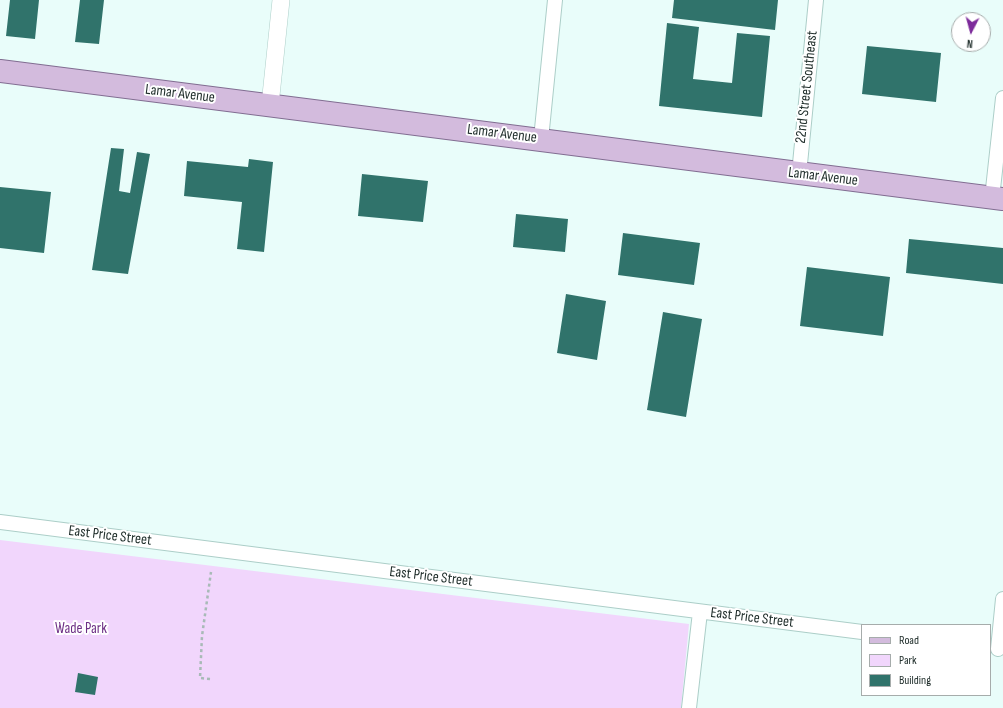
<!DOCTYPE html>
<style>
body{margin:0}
#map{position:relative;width:1003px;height:708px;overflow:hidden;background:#e9fdfa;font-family:"Sofia Sans Condensed",sans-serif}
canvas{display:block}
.legend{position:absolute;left:861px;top:624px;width:130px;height:72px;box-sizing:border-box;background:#fff;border:1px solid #a6acab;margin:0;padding:5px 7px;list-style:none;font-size:12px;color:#212f2c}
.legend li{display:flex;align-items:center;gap:8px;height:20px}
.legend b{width:20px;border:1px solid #a6acab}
.north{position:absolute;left:951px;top:12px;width:40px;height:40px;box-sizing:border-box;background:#fff;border:1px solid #a6acab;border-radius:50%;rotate:186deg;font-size:11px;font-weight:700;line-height:16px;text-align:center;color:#212f2c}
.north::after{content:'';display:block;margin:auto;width:14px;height:18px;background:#7d2b9b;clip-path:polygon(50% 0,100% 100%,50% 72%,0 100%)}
</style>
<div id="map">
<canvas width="1003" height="708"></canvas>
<ul class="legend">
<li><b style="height:5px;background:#d3bbdd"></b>Road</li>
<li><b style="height:11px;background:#f1d6fc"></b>Park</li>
<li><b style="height:11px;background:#30736b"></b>Building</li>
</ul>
<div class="north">N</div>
</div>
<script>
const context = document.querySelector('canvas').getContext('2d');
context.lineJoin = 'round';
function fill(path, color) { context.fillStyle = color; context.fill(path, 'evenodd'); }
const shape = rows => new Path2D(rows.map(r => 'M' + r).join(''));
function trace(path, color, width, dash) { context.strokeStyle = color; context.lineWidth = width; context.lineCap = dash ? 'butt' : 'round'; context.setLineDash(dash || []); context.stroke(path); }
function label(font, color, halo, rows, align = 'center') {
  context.font = font + ' "Sofia Sans Condensed",sans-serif'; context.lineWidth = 4; context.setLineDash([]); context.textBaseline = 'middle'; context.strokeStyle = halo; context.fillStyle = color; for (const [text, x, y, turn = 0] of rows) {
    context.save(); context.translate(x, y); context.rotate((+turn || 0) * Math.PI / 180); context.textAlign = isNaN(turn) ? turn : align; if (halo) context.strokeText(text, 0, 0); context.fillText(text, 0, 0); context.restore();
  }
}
const green = shape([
 [0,540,689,624,681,708,0,708]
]);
const building = shape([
 [10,0,39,0,35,39,6,36],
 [80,0,104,0,99,44,75,42],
 [674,0,778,0,775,30,672,18],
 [667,23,699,27,693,79,732,83,737,33,770,36,762,117,659,106],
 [867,46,941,53,936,102,862,94],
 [111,148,124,149,119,191,130,193,137,152,150,154,128,274,92,270],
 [249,159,273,162,264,252,237,249,242,202,184,196,187,161,248,167],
 [362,174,428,181,423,222,358,216],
 [0,187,51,192,44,253,0,248],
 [516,214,568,219,565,252,513,247],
 [623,233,700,243,694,285,618,275],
 [909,239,1003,248,1003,284,906,273],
 [807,267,890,277,883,336,800,326],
 [566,294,606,301,597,360,557,353],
 [663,312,702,319,686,417,647,410],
 [78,673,98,677,95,695,75,692]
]);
const path = shape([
 [210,679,200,678,202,636,211,572]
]);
const minor = shape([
 [541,139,555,0],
 [799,174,816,0],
 [992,198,1003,98],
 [0,522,862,632],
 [998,649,1003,599],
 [689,708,700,612]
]);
const tertiary = shape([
 [270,105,281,0]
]);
const primary = shape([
 [0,71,1003,199]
]);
const streetNames = [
 ["22nd Street Southeast",807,87,-84],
 ["Lamar Avenue",180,94,7],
 ["Lamar Avenue",502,134,7],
 ["Lamar Avenue",823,177,7],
 ["East Price Street",110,536,7],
 ["East Price Street",431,577,7],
 ["East Price Street",752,618,7]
];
const parkNames = [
 ["Wade Park",81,629]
];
fill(green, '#f1d6fc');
fill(building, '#30736b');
trace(minor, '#accec8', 16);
trace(tertiary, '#accec8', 18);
trace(primary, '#816d91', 24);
trace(path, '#a8bab7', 2.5, [3, 3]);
trace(minor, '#fff', 14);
trace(tertiary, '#fff', 17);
trace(primary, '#d3bbdd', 22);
label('15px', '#212f2c', '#fff', streetNames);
label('15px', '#6d2f85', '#fff', parkNames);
</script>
